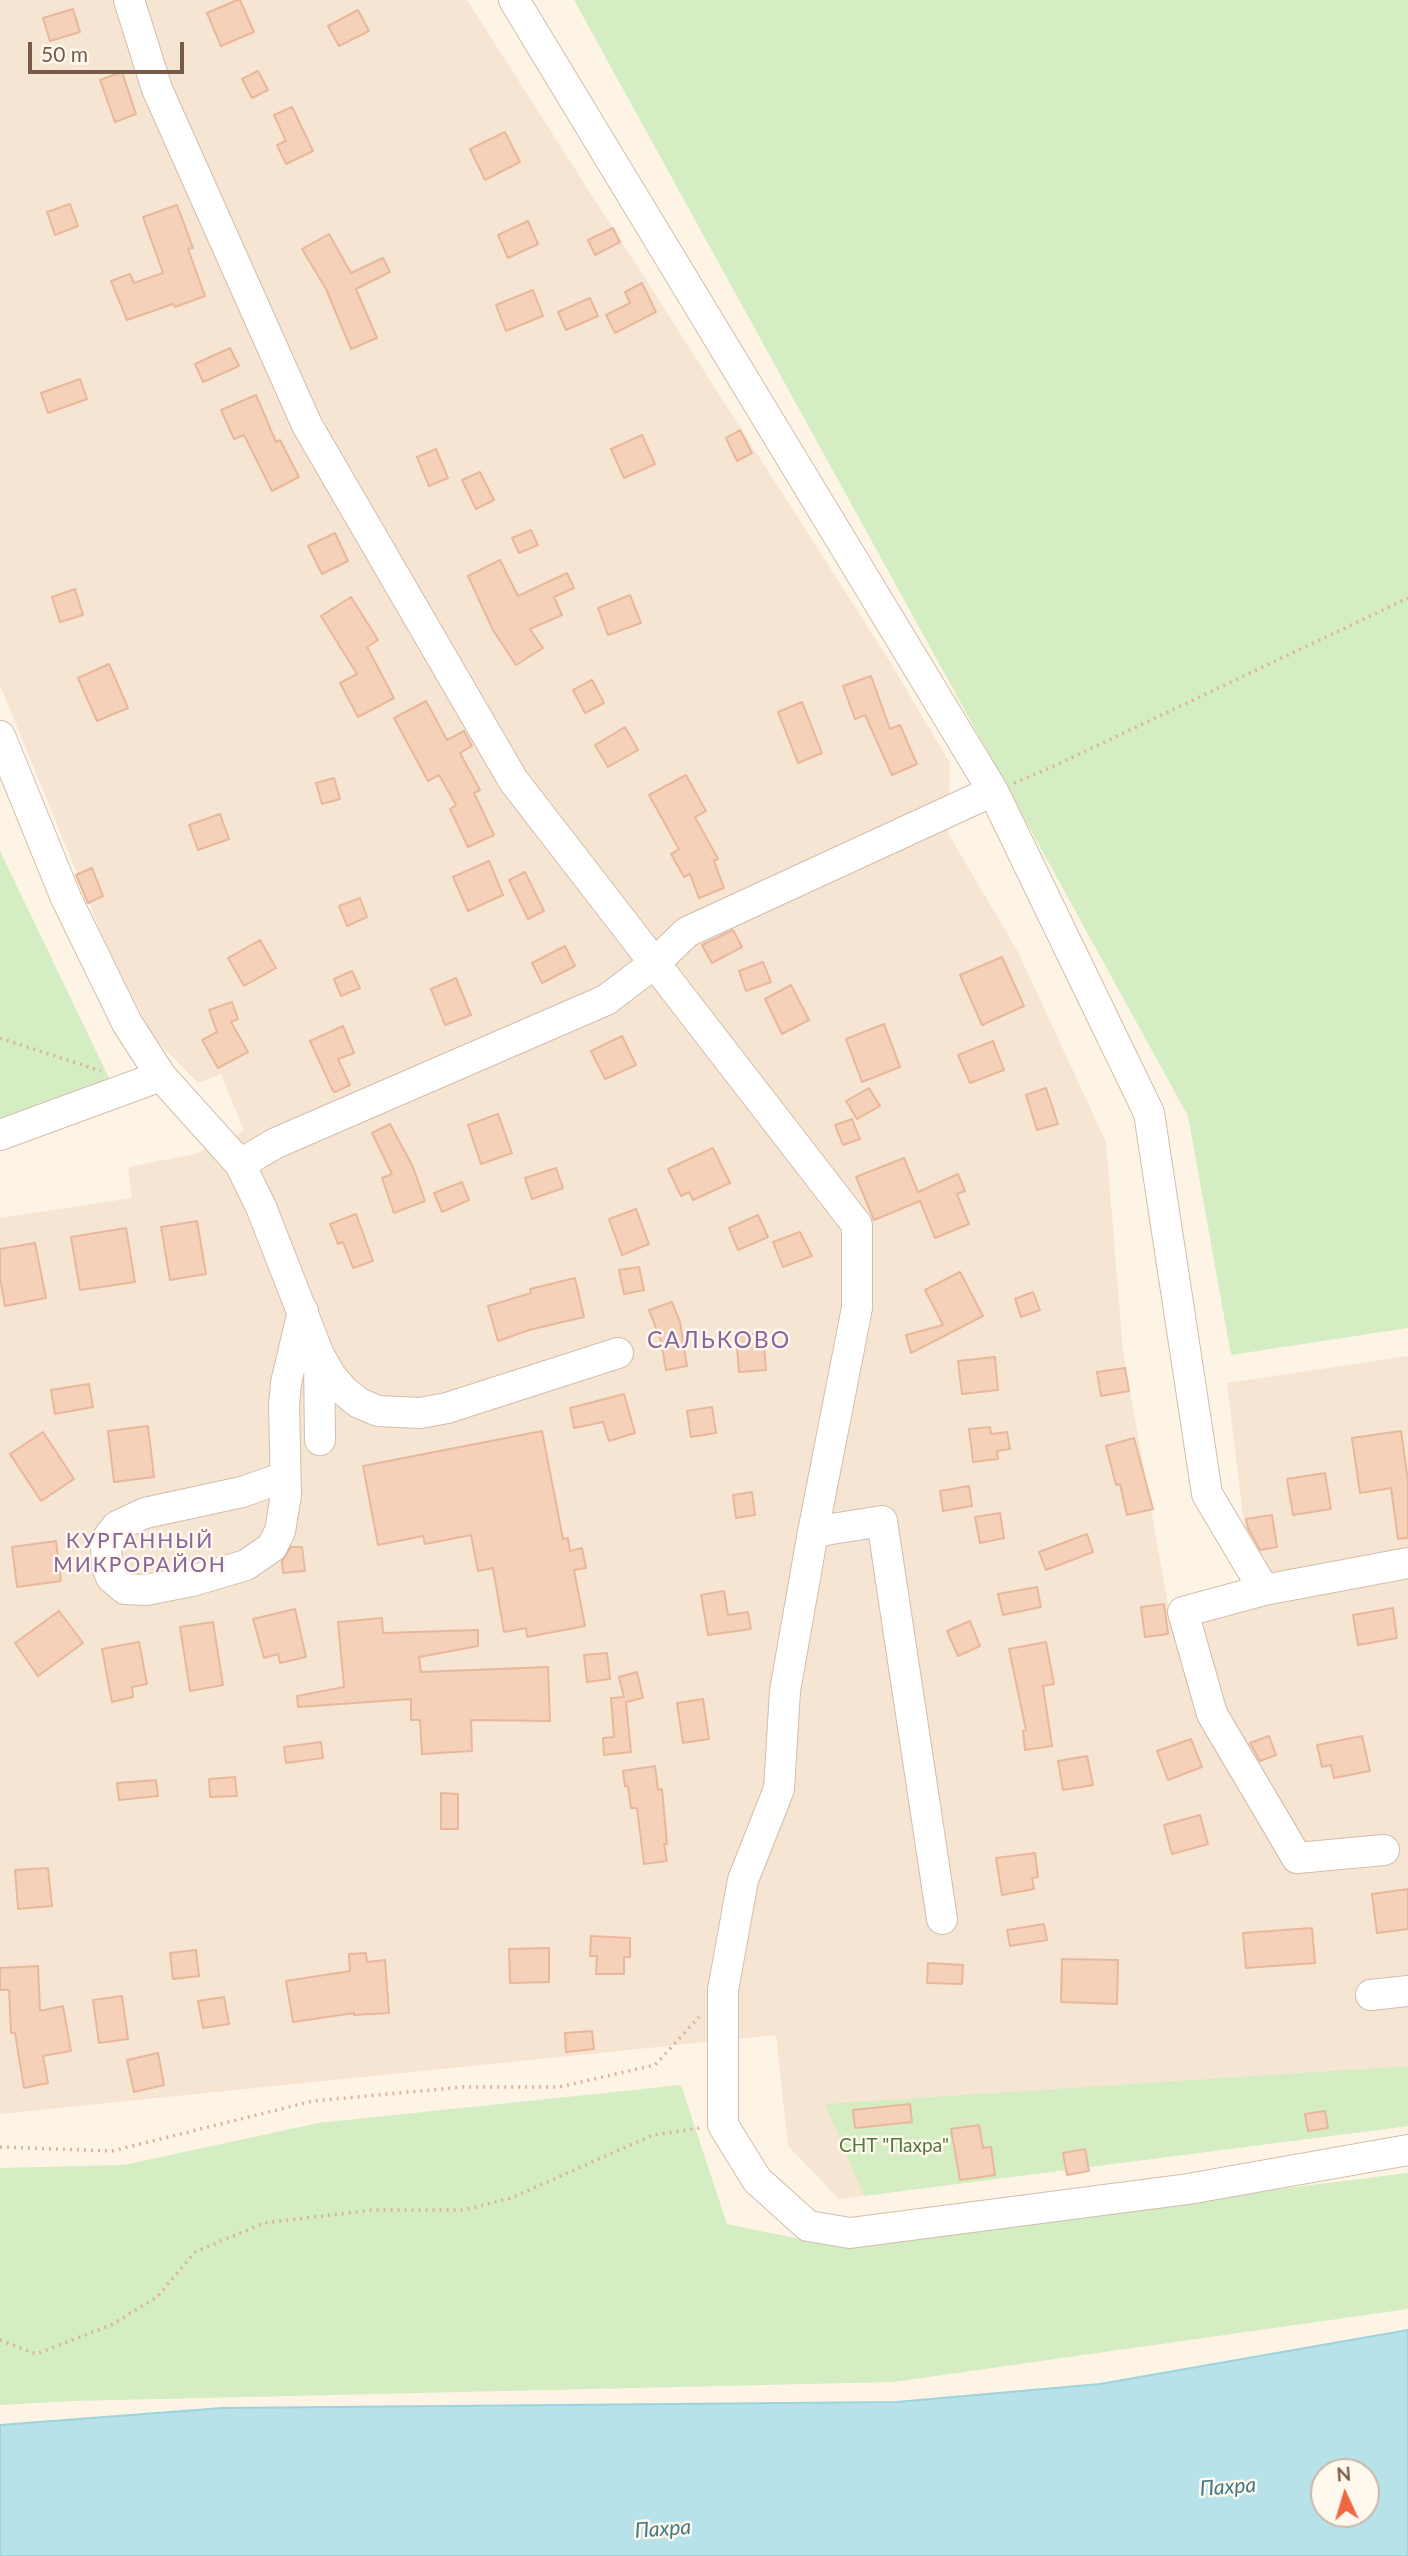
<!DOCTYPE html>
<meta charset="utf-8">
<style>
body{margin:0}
#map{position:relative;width:1408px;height:2556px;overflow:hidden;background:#fef4e5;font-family:Lato,sans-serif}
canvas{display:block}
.north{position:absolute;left:1310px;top:2458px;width:70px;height:70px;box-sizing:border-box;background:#fff8ed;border:2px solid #c9b8ab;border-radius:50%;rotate:356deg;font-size:19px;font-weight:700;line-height:28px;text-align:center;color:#795948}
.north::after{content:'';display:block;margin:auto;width:24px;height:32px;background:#ef6742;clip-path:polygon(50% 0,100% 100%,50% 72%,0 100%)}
.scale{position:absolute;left:28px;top:42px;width:156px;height:32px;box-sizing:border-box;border:4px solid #795948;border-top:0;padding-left:9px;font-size:21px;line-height:24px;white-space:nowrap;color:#795948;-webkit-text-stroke:5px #fff8ed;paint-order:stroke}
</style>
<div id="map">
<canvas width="1408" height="2556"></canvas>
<div class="north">N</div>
<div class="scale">50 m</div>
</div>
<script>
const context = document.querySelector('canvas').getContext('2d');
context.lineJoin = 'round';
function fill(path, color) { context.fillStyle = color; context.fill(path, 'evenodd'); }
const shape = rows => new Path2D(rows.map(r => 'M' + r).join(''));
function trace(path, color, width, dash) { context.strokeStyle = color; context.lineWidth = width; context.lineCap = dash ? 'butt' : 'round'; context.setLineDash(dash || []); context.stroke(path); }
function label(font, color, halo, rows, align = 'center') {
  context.font = font + ' Lato,sans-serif'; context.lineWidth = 5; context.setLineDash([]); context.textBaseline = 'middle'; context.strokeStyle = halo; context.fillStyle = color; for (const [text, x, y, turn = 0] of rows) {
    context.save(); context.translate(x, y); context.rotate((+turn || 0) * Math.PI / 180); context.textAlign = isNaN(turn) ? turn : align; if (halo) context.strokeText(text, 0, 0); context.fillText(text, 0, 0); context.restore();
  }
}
const residential = shape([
 [0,0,467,0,887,657,950,763,948,833,1018,952,1106,1142,1123,1351,1168,1605,1254,1609,1227,1383,1408,1356,1408,2126,839,2199,788,2146,776,2035,0,2114,0,1218,132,1198,128,1167,195,1154,244,1131,221,1074,198,1083,152,1036,105,942,0,685]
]);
const green = shape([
 [574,0,1408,0,1408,1328,1231,1355,1188,1116],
 [0,851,110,1080,0,1122],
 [1408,2066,1408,2126,864,2196,825,2104],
 [681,2085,727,2224,829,2245,1408,2173,1408,2309,893,2382,73,2401,0,2405,0,2168,124,2165,318,2123]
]);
const water = shape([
 [1408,2330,1408,2556,0,2556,0,2425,222,2408,897,2402,1100,2384,1408,2330],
 [1324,2472,1366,2472,1366,2514,1324,2514,1324,2472]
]);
const building = shape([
 [237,0,240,0,254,32,221,46,207,13,237,0],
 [73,9,80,32,50,41,43,18,73,9],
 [358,10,369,31,339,46,328,26,358,10],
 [258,71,268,90,252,98,242,79,258,71],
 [122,72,136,114,115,122,100,80,122,72],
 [292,107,313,151,286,164,277,145,286,141,274,115,292,107],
 [505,132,520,162,485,180,470,149,505,132],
 [70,204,78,226,55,235,47,212,70,204],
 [177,205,193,248,188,249,205,296,175,307,173,304,127,320,111,281,130,274,134,283,163,273,143,217,177,205],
 [528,221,538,244,508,258,498,235,528,221],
 [613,228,620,242,595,255,588,240,613,228],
 [329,234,351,273,383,258,390,272,356,289,377,338,351,349,326,289,302,249,329,234],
 [642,283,656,312,615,333,606,315,630,303,625,292,642,283],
 [533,290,543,316,506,331,496,305,533,290],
 [590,298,598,316,566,330,558,312,590,298],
 [230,348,239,366,203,382,195,364,230,348],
 [80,379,87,399,48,413,41,393,80,379],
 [256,395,276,442,280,440,299,477,272,491,244,435,234,439,221,410,256,395],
 [740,430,752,453,737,461,726,438,740,430],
 [642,435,655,464,624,478,611,449,642,435],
 [436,449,448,478,429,486,417,457,436,449],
 [480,472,494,500,476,509,462,480,480,472],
 [531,530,538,545,519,553,512,538,531,530],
 [335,533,348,561,322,574,308,546,335,533],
 [500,560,518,596,567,573,574,588,554,597,562,615,530,629,543,648,516,665,493,630,468,576,500,560],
 [75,589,83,615,60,622,52,597,75,589],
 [630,595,641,623,608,635,598,608,630,595],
 [351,597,378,640,367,647,394,698,358,717,340,683,357,674,321,616,351,597],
 [109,664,128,708,97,721,78,678,109,664],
 [871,676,890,729,900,725,917,764,892,775,865,715,855,719,843,686,871,676],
 [592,680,604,703,585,713,573,690,592,680],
 [426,701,447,740,464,731,472,746,460,753,480,790,474,793,494,835,468,847,450,809,456,805,439,775,428,781,394,718,426,701],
 [802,702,822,753,798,763,778,712,802,702],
 [625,727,638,750,608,767,595,745,625,727],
 [686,775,706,811,695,817,718,859,714,861,724,888,699,898,690,874,684,877,671,854,679,849,649,795,686,775],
 [334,778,340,799,322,804,316,783,334,778],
 [220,814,229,839,198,850,189,825,220,814],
 [489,861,503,895,468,911,453,877,489,861],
 [92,868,103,896,88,903,76,875,92,868],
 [525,872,544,911,528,919,509,880,525,872],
 [360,898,367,917,347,926,339,906,360,898],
 [733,930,742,947,712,963,702,945,733,930],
 [260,940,276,968,244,986,228,958,260,940],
 [565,946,575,966,542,983,532,963,565,946],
 [1002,957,1024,1006,982,1025,960,975,1002,957],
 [763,962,771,982,746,991,739,971,763,962],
 [352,971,360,988,341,996,334,979,352,971],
 [456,978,471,1015,445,1025,431,989,456,978],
 [791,985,809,1020,782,1034,765,999,791,985],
 [232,1002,238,1019,231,1022,248,1052,218,1068,202,1040,217,1032,209,1010,232,1002],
 [884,1024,900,1067,862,1082,846,1039,884,1024],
 [343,1026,354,1053,338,1059,350,1085,335,1092,333,1091,310,1041,343,1026],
 [622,1036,636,1065,605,1079,591,1051,622,1036],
 [993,1041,1004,1070,970,1083,958,1055,993,1041],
 [869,1088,880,1106,857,1119,846,1101,869,1088],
 [1046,1088,1058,1124,1037,1130,1026,1095,1046,1088],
 [498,1114,512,1153,481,1164,468,1125,498,1114],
 [852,1119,860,1139,843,1145,835,1125,852,1119],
 [390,1124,413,1167,425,1201,394,1213,382,1178,392,1174,372,1133,390,1124],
 [713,1148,730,1183,693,1200,689,1192,681,1196,668,1169,713,1148],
 [904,1158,918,1192,958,1174,965,1191,957,1194,969,1224,935,1238,920,1201,874,1220,856,1177,904,1158],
 [556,1168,563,1188,532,1199,525,1178,556,1168],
 [462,1182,469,1200,442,1212,434,1193,462,1182],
 [636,1209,649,1244,622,1255,609,1219,636,1209],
 [356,1214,373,1261,353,1268,343,1242,338,1244,330,1224,356,1214],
 [758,1215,768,1237,738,1250,729,1228,758,1215],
 [197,1221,206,1274,170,1280,161,1227,197,1221],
 [126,1228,135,1282,80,1290,71,1237,126,1228],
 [800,1232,812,1256,783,1267,773,1242,800,1232],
 [35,1243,46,1298,5,1306,0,1278,0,1249,35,1243],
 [639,1267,644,1290,624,1294,619,1270,639,1267],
 [960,1272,983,1316,911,1353,906,1335,943,1325,925,1290,960,1272],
 [575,1278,584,1317,529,1330,498,1341,488,1306,531,1293,530,1289,575,1278],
 [1033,1292,1040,1310,1021,1317,1015,1299,1033,1292],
 [672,1302,680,1322,687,1366,666,1370,661,1341,649,1310,672,1302],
 [763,1333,766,1370,739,1372,736,1336,763,1333],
 [995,1357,998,1390,962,1394,958,1361,995,1357],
 [1125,1368,1129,1391,1101,1396,1097,1372,1125,1368],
 [89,1384,93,1407,55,1414,51,1390,89,1384],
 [624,1394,635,1433,609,1441,603,1422,574,1428,570,1408,624,1394],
 [712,1407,716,1433,691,1437,687,1411,712,1407],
 [148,1426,154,1477,114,1482,108,1431,148,1426],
 [990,1427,991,1434,1007,1432,1010,1449,997,1451,998,1459,973,1462,969,1429,990,1427],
 [542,1431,563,1539,568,1538,570,1551,582,1548,586,1568,574,1570,585,1626,527,1637,526,1628,504,1632,493,1568,478,1571,471,1535,425,1544,423,1536,378,1545,363,1466,542,1431],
 [1401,1431,1408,1481,1408,1538,1398,1539,1391,1488,1360,1493,1352,1438,1401,1431],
 [43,1432,74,1479,41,1501,10,1454,43,1432],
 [1134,1438,1153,1509,1127,1515,1120,1484,1116,1485,1106,1446,1134,1438],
 [1325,1473,1331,1509,1293,1515,1287,1479,1325,1473],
 [969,1486,972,1506,943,1511,940,1491,969,1486],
 [752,1492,755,1515,736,1518,733,1495,752,1492],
 [1000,1513,1004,1538,980,1543,975,1517,1000,1513],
 [1272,1515,1277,1547,1260,1550,1248,1528,1246,1519,1272,1515],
 [1087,1534,1093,1552,1046,1570,1039,1552,1087,1534],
 [56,1541,61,1581,17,1587,12,1547,56,1541],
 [291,1547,302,1547,305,1571,283,1573,282,1561,291,1547],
 [1037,1587,1041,1607,1003,1615,998,1594,1037,1587],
 [724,1591,728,1615,748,1612,751,1629,708,1635,701,1595,724,1591],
 [1164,1604,1168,1634,1145,1637,1141,1607,1164,1604],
 [1393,1608,1397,1638,1358,1645,1353,1615,1393,1608],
 [295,1609,306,1657,280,1663,278,1654,264,1658,253,1619,295,1609],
 [59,1611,83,1643,38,1676,15,1643,59,1611],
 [382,1618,383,1633,478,1630,478,1646,419,1657,421,1672,548,1667,550,1721,471,1720,472,1751,422,1754,420,1720,411,1720,411,1699,298,1707,297,1696,344,1687,338,1622,382,1618],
 [970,1621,980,1646,958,1656,947,1631,970,1621],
 [213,1622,223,1685,190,1691,180,1627,213,1622],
 [139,1642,147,1684,132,1687,133,1697,112,1702,102,1649,139,1642],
 [1046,1642,1054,1684,1043,1686,1052,1746,1025,1750,1023,1731,1026,1730,1009,1649,1046,1642],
 [607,1653,610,1679,587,1682,584,1655,607,1653],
 [637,1672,643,1698,626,1702,631,1752,604,1755,603,1738,614,1737,611,1698,624,1697,619,1677,637,1672],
 [703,1699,709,1739,683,1743,677,1703,703,1699],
 [1269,1736,1276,1755,1260,1761,1250,1743,1269,1736],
 [1362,1736,1370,1771,1334,1778,1331,1765,1322,1767,1317,1745,1362,1736],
 [1191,1739,1202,1767,1168,1780,1157,1751,1191,1739],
 [321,1742,323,1758,286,1763,284,1747,321,1742],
 [1087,1756,1093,1785,1063,1790,1058,1761,1087,1756],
 [655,1766,658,1790,662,1789,667,1844,664,1844,667,1861,644,1864,637,1808,631,1808,628,1786,625,1786,623,1771,655,1766],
 [235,1777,237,1796,210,1797,209,1779,235,1777],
 [156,1780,158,1796,119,1800,117,1783,156,1780],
 [441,1793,458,1794,458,1829,441,1829,441,1793],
 [1200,1815,1208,1844,1172,1854,1164,1825,1200,1815],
 [1035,1853,1038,1877,1032,1878,1034,1889,1002,1895,996,1858,1035,1853],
 [48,1868,52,1906,18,1909,15,1870,48,1868],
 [1408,1889,1408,1929,1377,1933,1372,1894,1408,1889],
 [1044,1924,1047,1940,1010,1946,1007,1930,1044,1924],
 [1312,1928,1315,1963,1246,1968,1243,1933,1312,1928],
 [591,1936,630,1938,630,1957,624,1957,624,1974,596,1974,597,1956,590,1956,591,1936],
 [549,1948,549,1982,510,1983,509,1949,549,1948],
 [196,1950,199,1976,173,1979,170,1953,196,1950],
 [366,1953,367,1962,385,1960,389,2013,354,2015,354,2013,293,2022,286,1981,350,1971,349,1954,366,1953],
 [1062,1959,1118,1960,1117,2004,1061,2002,1062,1959],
 [928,1963,963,1965,962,1984,927,1983,928,1963],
 [38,1966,40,2011,63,2006,71,2051,43,2056,48,2083,24,2088,15,2033,11,2033,9,1990,0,1990,0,1968,38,1966],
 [122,1996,128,2039,99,2043,93,2000,122,1996],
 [224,1997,229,2024,203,2028,198,2001,224,1997],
 [592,2031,594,2049,566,2052,565,2033,592,2031],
 [158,2053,164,2085,134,2092,127,2060,158,2053],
 [910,2104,912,2122,855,2128,853,2110,910,2104],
 [1325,2111,1328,2128,1308,2131,1305,2114,1325,2111],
 [979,2125,983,2148,991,2147,995,2175,960,2180,951,2129,979,2125],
 [1085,2149,1089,2171,1067,2175,1063,2153,1085,2149]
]);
const path = shape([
 [1014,783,1054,766,1408,598],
 [0,1038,101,1071],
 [0,2147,112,2151,313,2101,463,2087,559,2087,655,2065,699,2017],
 [0,2340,36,2354,111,2325,157,2297,195,2252,264,2223,372,2210,463,2210,511,2198,653,2135,700,2128]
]);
const minor = shape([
 [129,0,157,89,307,425,513,780,857,1225,857,1308,813,1532,785,1691,779,1789,743,1880,723,1990,723,2125,757,2180,808,2226,850,2233,1188,2189,1408,2150],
 [514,0,993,791,1149,1113,1207,1494,1264,1590],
 [0,736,66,898,127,1023,161,1076,240,1164,261,1207,319,1355,331,1376,344,1391,359,1403,378,1411,420,1413,447,1408,618,1353],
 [0,1135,161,1076],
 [240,1164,276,1143,606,1000,656,962,687,932,993,791],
 [319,1355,320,1440],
 [285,1477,242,1492,145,1513,117,1526,109,1536,106,1547,107,1567,111,1577,125,1589,146,1590,192,1581,246,1565,272,1547,280,1531,286,1495,284,1405,286,1383,303,1311],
 [813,1532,882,1521,942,1919],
 [1384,1850,1297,1858,1212,1714,1183,1612,1264,1590,1408,1563],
 [1371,1995,1408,1991]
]);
const parkNames = [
 ["СНТ \"Пахра\"",894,2146]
];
const neighbourhoodNames = [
 ["КУРГАННЫЙ",140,1541],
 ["МИКРОРАЙОН",140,1565]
];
const waterNames = [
 ["Пахра",1228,2487,-4],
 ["Пахра",663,2529,-4]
];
const quarterNames = [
 ["САЛЬКОВО",719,1341]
];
fill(residential, '#f6e5d3');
fill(green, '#d4edc2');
fill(water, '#b8e2e9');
trace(water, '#9dd3db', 2);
fill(building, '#f5d1ba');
trace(building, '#e9b79a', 2);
trace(minor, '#d3bdac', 32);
trace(path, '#dab49d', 3.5, [2, 5]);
trace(minor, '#fff', 30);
label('19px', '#4f7a3c', '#fff8ed', parkNames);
context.letterSpacing = '2px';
label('21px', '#88639c', '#fff8ed', neighbourhoodNames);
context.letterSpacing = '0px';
label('italic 21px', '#3d7b87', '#fff8ed', waterNames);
context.letterSpacing = '2px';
label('23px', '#88639c', '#fff8ed', quarterNames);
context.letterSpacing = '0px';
</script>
